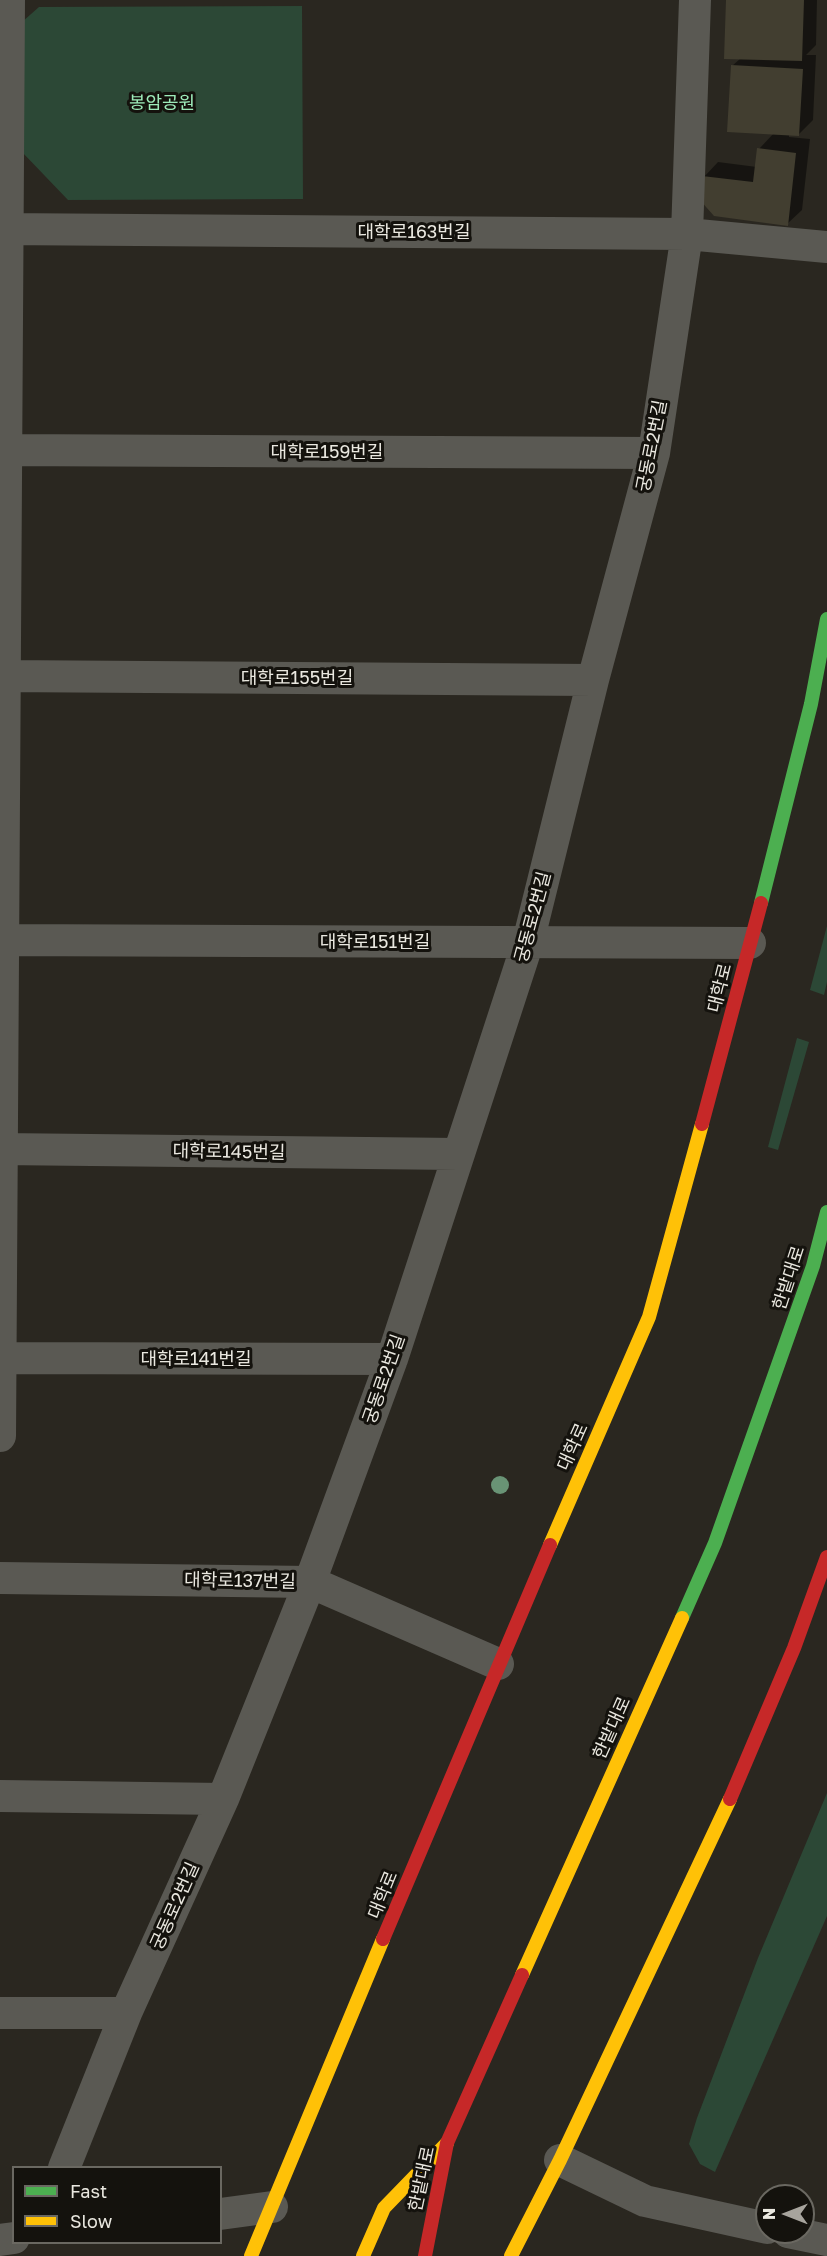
<!DOCTYPE html>
<meta charset="utf-8">
<style>
body{margin:0}
#map{position:relative;width:827px;height:2256px;overflow:hidden;background:#2a2720;font-family:"Golos Text",sans-serif}
canvas{display:block}
.legend{position:absolute;left:12px;top:2166px;width:210px;height:78px;box-sizing:border-box;background:#14120d;border:2px solid #6a6861;margin:0;padding:8px 10px;list-style:none;font-size:18px;color:#eae8e0}
.legend li{display:flex;align-items:center;gap:12px;height:30px}
.legend b{width:30px;border:2px solid #6a6861}
.north{position:absolute;left:755px;top:2184px;width:60px;height:60px;box-sizing:border-box;background:#14120d;border:2px solid #6a6861;border-radius:50%;rotate:270deg;font-size:16px;font-weight:700;line-height:24px;text-align:center;color:#eae8e0}
.north::after{content:'';display:block;margin:auto;width:21px;height:27px;background:#a7a49d;clip-path:polygon(50% 0,100% 100%,50% 72%,0 100%)}
</style>
<div id="map">
<canvas width="827" height="2256"></canvas>
<ul class="legend">
<li><b style="height:8px;background:#4caf50"></b>Fast</li>
<li><b style="height:8px;background:#ffc107"></b>Slow</li>
</ul>
<div class="north">N</div>
</div>
<script>
const context = document.querySelector('canvas').getContext('2d');
context.lineJoin = 'round';
function fill(path, color) { context.fillStyle = color; context.fill(path, 'evenodd'); }
const shape = rows => new Path2D(rows.map(r => 'M' + r).join(''));
function trace(path, color, width, dash) { context.strokeStyle = color; context.lineWidth = width; context.lineCap = dash ? 'butt' : 'round'; context.setLineDash(dash || []); context.stroke(path); }
function label(font, color, halo, rows, align = 'center') {
  context.font = font + ' "Golos Text","Noto Sans KR",sans-serif'; context.lineWidth = 6; context.setLineDash([]); context.textBaseline = 'middle'; context.strokeStyle = halo; context.fillStyle = color; for (const [text, x, y, turn = 0] of rows) {
    context.save(); context.translate(x, y); context.rotate((+turn || 0) * Math.PI / 180); context.textAlign = isNaN(turn) ? turn : align; if (halo) context.strokeText(text, 0, 0); context.fillText(text, 0, 0); context.restore();
  }
}
const green = shape([
 [302,6,303,199,68,200,22,152,22,22,39,7],
 [827,926,827,982,824,995,810,990],
 [797,1038,809,1042,778,1150,768,1147],
 [827,1793,827,1916,715,2172,700,2164,689,2144,697,2118,758,1958]
]);
const shadow = shape([
 [727,0,817,0,816,45,806,55,816,55,813,120,798,135,789,134,789,137,810,139,802,210,787,224,704,177,718,162,757,167,759,149,774,133,732,66,741,58]
]);
const building = shape([
 [726,0,804,0,802,61,724,59],
 [731,65,803,69,799,136,727,132],
 [757,148,796,153,788,226,714,216,699,199,702,176,753,182]
]);
const street = shape([
 [0,229,687,234,827,247],
 [0,450,654,453],
 [0,676,593,680],
 [0,940,750,943],
 [0,1149,458,1154],
 [0,1358,392,1359],
 [0,1436,9,0],
 [0,1578,310,1582,498,1664],
 [0,1796,223,1799],
 [0,2013,126,2013],
 [560,2160,645,2201,767,2228],
 [64,2168,126,2013,223,1799,310,1582,392,1359,528,942,593,680,654,453,687,234,695,0],
 [220,2214,272,2207],
 [788,2232,827,2240],
 [0,2240,14,2238]
]);
const fast = shape([
 [761,903,811,704,827,619],
 [682,1618,715,1543,813,1266,827,1212]
]);
const slow = shape([
 [550,1545,649,1317,702,1124],
 [522,1975,682,1618],
 [251,2256,383,1939],
 [363,2256,384,2208,447,2143],
 [511,2256,560,2160,730,1799]
]);
const jam = shape([
 [702,1124,761,903],
 [730,1799,794,1648,827,1557],
 [383,1939,550,1545],
 [425,2256,447,2143,522,1975]
]);
const trees = [
 [500,1485]
];
const parkNames = [
 ["봉암공원",162,103]
];
const streetNames = [
 ["대학로163번길",414,232],
 ["궁동로2번길",652,446,-79],
 ["대학로159번길",327,452],
 ["대학로155번길",297,678],
 ["궁동로2번길",533,917,-75],
 ["대학로151번길",375,942],
 ["대학로",720,988,-76],
 ["대학로145번길",229,1152,1],
 ["한밭대로",789,1278,-72],
 ["대학로141번길",196,1359],
 ["궁동로2번길",384,1379,-71],
 ["대학로",573,1447,-66],
 ["대학로137번길",240,1581,1],
 ["한밭대로",612,1728,-66],
 ["대학로",383,1895,-68],
 ["궁동로2번길",175,1906,-66],
 ["한밭대로",422,2179,-78]
];
fill(green, '#2c4836');
fill(shadow, '#0007');
fill(building, '#423e30');
trace(street, '#5a5953', 32);
trace(fast, '#4caf50', 14);
trace(slow, '#ffc107', 14);
trace(jam, '#c62828', 14);
context.fillStyle = '#699375';
for (const [x, y] of trees) { context.beginPath(); context.arc(x, y, 9, 0, 2 * Math.PI); context.fill(); }
label('18px', '#9debba', '#14120d', parkNames);
label('18px', '#eae8e0', '#14120d', streetNames);
</script>
